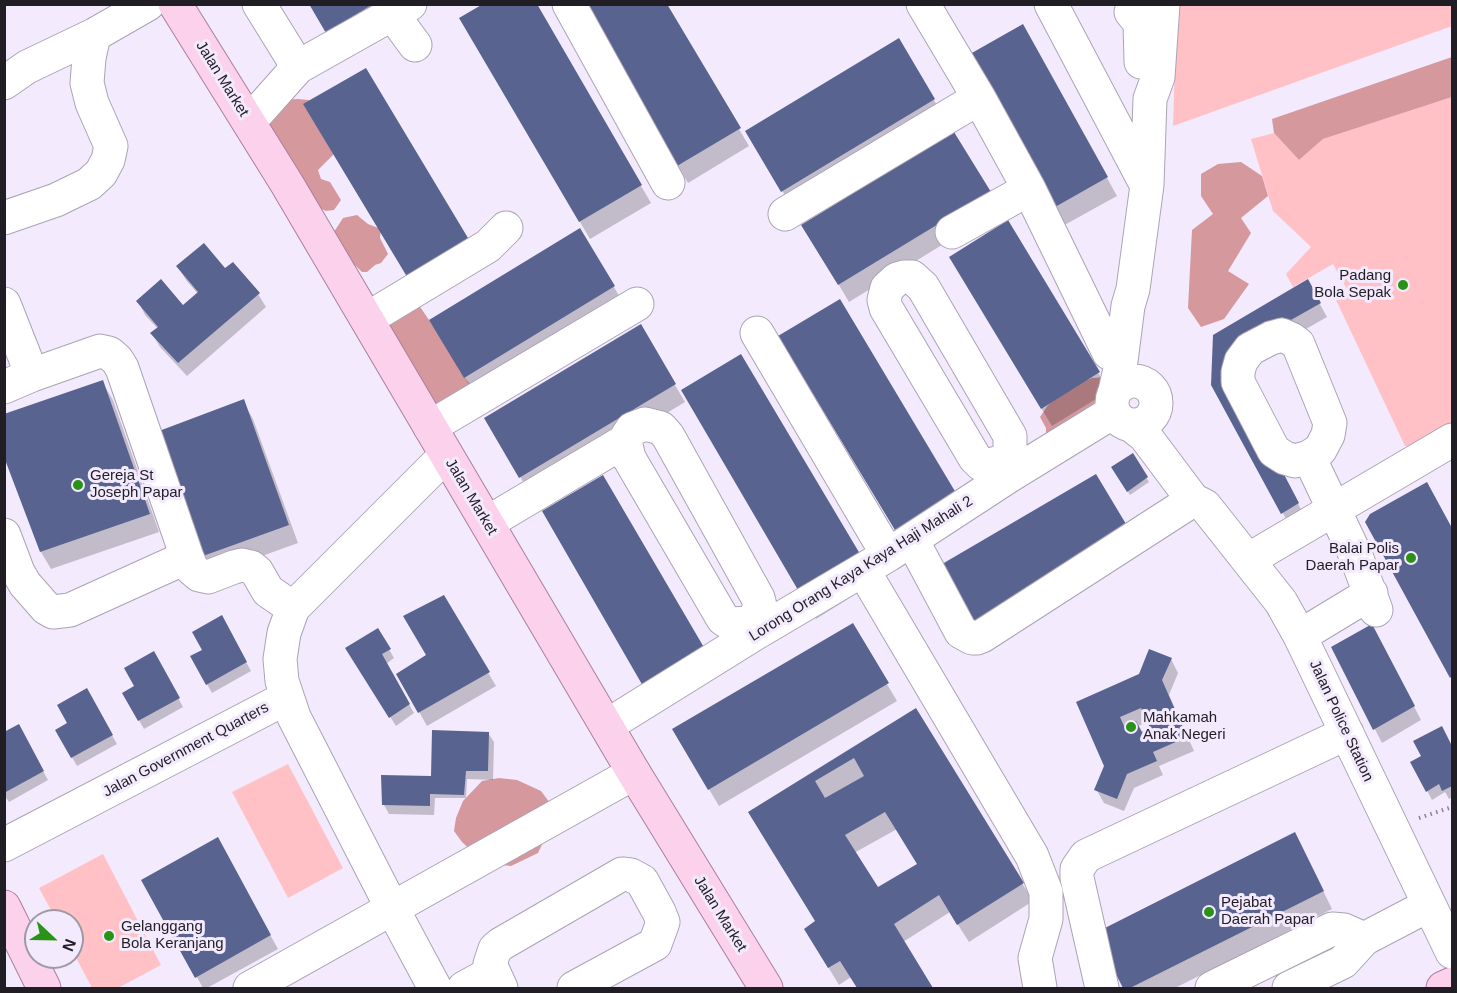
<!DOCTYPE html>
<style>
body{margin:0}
#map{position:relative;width:1457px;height:993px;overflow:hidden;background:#f3eafd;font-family:Arial,sans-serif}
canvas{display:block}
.frame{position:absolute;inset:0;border:6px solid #201d24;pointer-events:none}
.north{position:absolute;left:24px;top:909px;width:60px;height:60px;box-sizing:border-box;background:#f3eafd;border:2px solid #9f98a6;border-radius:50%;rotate:112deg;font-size:16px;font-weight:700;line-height:24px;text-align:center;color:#201d24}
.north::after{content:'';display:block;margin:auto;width:21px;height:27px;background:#2a9217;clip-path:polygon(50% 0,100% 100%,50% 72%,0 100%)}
</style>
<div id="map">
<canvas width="1457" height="993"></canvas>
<div class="frame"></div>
<div class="north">N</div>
</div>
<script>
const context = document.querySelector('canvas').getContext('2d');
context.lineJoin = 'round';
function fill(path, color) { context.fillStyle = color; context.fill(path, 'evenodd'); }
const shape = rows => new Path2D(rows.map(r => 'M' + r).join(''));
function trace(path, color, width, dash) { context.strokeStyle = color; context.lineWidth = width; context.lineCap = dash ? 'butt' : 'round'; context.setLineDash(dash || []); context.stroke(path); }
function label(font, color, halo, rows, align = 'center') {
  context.font = font + ' Arial,sans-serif'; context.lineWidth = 6; context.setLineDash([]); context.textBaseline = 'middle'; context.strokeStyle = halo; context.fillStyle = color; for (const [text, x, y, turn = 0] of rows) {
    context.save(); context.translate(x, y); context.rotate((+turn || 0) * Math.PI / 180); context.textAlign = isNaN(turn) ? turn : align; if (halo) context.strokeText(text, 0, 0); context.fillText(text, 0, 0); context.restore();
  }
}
const green = shape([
 [1177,5,1452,5,1452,26,1173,126],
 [1452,97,1452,433,1429,446,1405,446,1336,300,1349,293,1333,264,1293,287,1286,274,1311,247,1273,211,1251,139,1274,133,1299,160,1323,139],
 [288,764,343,868,288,898,232,792],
 [103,854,161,965,118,988,92,988,72,950,72,921,57,921,39,888]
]);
const forest = shape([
 [1452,57,1452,97,1323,139,1299,160,1274,133,1272,119],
 [298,99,309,100,337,151,318,170,321,179,330,182,341,200,334,210,326,211,315,206,293,174,297,167,262,124,282,100],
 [1241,162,1262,176,1268,196,1241,218,1251,233,1228,271,1249,284,1224,319,1201,327,1188,308,1192,230,1213,214,1201,196,1201,174,1218,164],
 [357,215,368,224,381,229,380,238,388,254,381,263,375,265,367,272,362,272,355,265,348,269,330,238,343,218],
 [418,304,458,362,459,370,469,383,472,393,442,418,381,316],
 [1106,377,1129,386,1046,440,1046,428,1040,417,1048,405,1071,386,1092,378],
 [499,778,517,780,541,791,550,803,553,821,538,853,511,866,484,863,462,842,454,831,456,818,463,801,482,781]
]);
const shadow = shape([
 [310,4,412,4,337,50],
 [535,4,651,203,590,239,461,19],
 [582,4,665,4,749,146,688,183],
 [1023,26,1117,196,1059,228],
 [898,40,944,117,793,209,747,131],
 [999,210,849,302,814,243],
 [1008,222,1109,391,1052,426,961,275],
 [580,230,624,304,475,395,431,321],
 [178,267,225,270,258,294,266,307,187,376,160,347,152,334,158,329,145,315,138,301,183,307,198,294,186,280],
 [1307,281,1327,317,1243,365,1243,398,1305,517,1290,526,1212,384],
 [640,326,685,402,531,495,486,419],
 [102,382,113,400,159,532,51,569,41,552,4,452],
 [683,391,875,582,816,619],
 [243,401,253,419,298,543,215,573,205,556,161,431],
 [1133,455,1149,482,1130,495,1113,468],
 [1426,484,1452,530,1452,679,1367,522],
 [443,597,496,686,427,726,398,674,428,656],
 [221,617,251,671,212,693,192,657,204,650],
 [852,625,897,701,719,806,674,730],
 [378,630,394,658,386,664,414,713,396,726,352,657],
 [1379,639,1421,720,1382,743,1333,647],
 [154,653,183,707,144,729,124,694,136,687],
 [1171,659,1178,673,1169,695,1194,751,1159,766,1163,775,1134,788,1124,811,1104,803,1096,789,1105,766,1078,703],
 [1148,722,1152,729,1142,734,1138,726],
 [86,690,117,744,77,766,57,731,69,724],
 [915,710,1033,901,969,942,950,912,903,942,931,988,858,988,851,977,839,985,816,947,817,922,751,813],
 [897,829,919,865,877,889,854,853],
 [18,726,48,780,9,802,4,795,4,734],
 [1441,728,1452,748,1452,797,1449,799,1445,792,1432,800,1412,762,1423,757],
 [488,733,494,742,493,780,467,779,466,798,435,798,434,815,389,814,384,805,433,778],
 [217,839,278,949,207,988,203,988,143,880],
 [1304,852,1332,909,1175,988,1125,988,1097,934]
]);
const building = shape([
 [309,4,373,4,326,33],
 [483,4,537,4,642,185,579,222,459,18],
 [580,4,667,4,741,128,677,166],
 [1023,24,1108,177,1048,211,963,58],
 [899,38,935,99,781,192,745,131],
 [366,68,474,248,412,285,303,104],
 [954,132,991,192,838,285,801,225],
 [1008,220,1100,372,1041,409,949,257],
 [580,228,615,286,464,378,429,320],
 [204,243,225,268,233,262,260,293,178,363,150,333,158,327,136,301,161,279,183,305,198,292,176,266],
 [1308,279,1321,303,1236,351,1236,383,1299,503,1281,514,1211,385,1213,335],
 [840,299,962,503,901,540,778,336],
 [641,324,676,384,519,478,484,418],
 [741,354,866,564,805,602,681,390],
 [103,380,150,514,40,552,4,457,4,414],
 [244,399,289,525,203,556,159,431],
 [1133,453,1148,477,1127,492,1111,467],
 [1096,474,1132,534,974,628,937,567],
 [603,475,709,656,647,693,542,511],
 [1427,482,1452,528,1452,676,1450,678,1365,522,1370,514],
 [444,595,490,672,418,713,396,674,426,655,403,616],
 [222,615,247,662,206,685,190,656,202,650,192,632],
 [853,623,889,683,708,790,672,729],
 [1372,624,1415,706,1373,730,1331,647],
 [378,628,391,649,382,654,410,704,389,718,345,648],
 [1149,649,1172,658,1162,680,1187,737,1153,752,1157,761,1127,774,1117,799,1094,790,1104,766,1076,702,1139,674],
 [1141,708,1150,728,1142,732,1136,721,1124,726,1120,717],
 [154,651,180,698,138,721,122,693,134,686,124,668],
 [87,688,113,735,71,758,55,730,67,723,57,705],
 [916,708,1024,883,957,925,939,895,894,924,933,988,857,988,840,961,828,968,804,929,815,921,748,812],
 [854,758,864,776,825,798,815,781],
 [885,812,917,864,878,887,845,835],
 [19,724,44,771,4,793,4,732],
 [1442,726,1452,746,1452,786,1442,791,1439,784,1426,792,1410,762,1421,756,1413,741],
 [432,730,489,732,488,771,466,771,464,795,430,794,430,806,382,805,381,775,431,776],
 [1295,832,1324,891,1130,988,1123,988,1095,933],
 [218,837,271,935,195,978,141,880]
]);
const path = shape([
 [1419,818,1452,807]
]);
const minor = shape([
 [259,4,298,67],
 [569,4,668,183],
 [923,4,979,98,1029,189,1109,353],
 [1051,4,1146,184],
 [1131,12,1140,23,1141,62],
 [393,15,415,45],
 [4,83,27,67,94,35,148,4],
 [249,122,298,67,410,4],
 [785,214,979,98],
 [4,218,56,200,89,184,101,173,108,160,111,146,92,103,87,83,89,58,94,35],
 [952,232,1029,189],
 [904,277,912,277,923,287,1010,436,1010,450,1007,457,1001,462,989,465,981,464,975,458,886,308,884,300,887,288,897,279,904,277],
 [4,304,32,375,4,387],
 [367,319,488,246,506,228],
 [757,333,888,555],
 [1282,335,1291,339,1298,344,1330,423,1328,435,1320,450,1309,457,1295,461,1285,458,1274,451,1238,382,1238,372,1241,361,1250,349,1271,338,1282,335],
 [32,375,100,351,109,353,117,360,122,368,187,557],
 '1112 403a22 22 0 1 1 44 0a22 22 0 1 1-44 0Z',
 [1115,391,1120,369,1128,306,1133,289,1147,185,1150,99,1158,77,1163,4],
 [645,424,661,428,668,436,758,598,760,606,756,616,750,623,731,624,723,619,629,458,625,441,628,435,632,429,645,424],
 [1131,425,1145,436,1193,500,1205,506,1281,602,1300,636,1452,952],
 [430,427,637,304],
 [1309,457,1356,556,1376,610],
 [487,523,625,441],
 [4,535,18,572,25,584,46,608,53,612,70,610,187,557,192,569,199,575,208,577,234,567,242,565,251,567,257,572,268,591,293,608],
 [912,540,961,632,972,638,977,638,982,636,1193,500],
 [1248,560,1452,440],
 [863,570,1032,856,1046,892,1046,919,1035,958,1040,988],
 [1300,636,1371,593],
 [608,725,756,633,888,555,1009,476,1113,412],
 [4,845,286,698],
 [250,988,634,773],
 [435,988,392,908,294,717,282,681,280,659,284,633,293,608,446,455],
 [464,988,493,972],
 [501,988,490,964,495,949,501,944,622,874,631,875,642,881,659,912,663,922,655,944,574,988],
 [1102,988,1077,878,1077,869,1086,856,1347,733],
 [1212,988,1332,929,1344,930,1364,939],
 [1289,988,1343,962,1364,939,1429,905]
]);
const major = shape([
 [175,4,287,184,634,773,766,988],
 [4,907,44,988],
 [1443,988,1452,984]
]);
const markers = [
 [1403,285,6,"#2a9217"],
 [78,485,6,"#2a9217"],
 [1411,558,6,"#2a9217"],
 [1131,727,6,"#2a9217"],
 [1209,912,6,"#2a9217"],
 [109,936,6,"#2a9217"]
];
const streetNames = [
 ["Jalan Market",222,79,58],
 ["Jalan Market",471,497,59],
 ["Lorong Orang Kaya Kaya Haji Mahali 2",861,569,-32],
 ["Jalan Police Station",1341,721,65],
 ["Jalan Government Quarters",186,750,-28],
 ["Jalan Market",720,914,58]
];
const poiNames = [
 ["Padang",1391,276,"right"],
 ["Bola Sepak",1391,293,"right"],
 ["Gereja St",90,476],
 ["Joseph Papar",90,493],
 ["Balai Polis",1399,549,"right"],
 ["Daerah Papar",1399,566,"right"],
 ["Mahkamah",1143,718],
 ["Anak Negeri",1143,735],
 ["Pejabat",1221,903],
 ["Daerah Papar",1221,920],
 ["Gelanggang",121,927],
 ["Bola Keranjang",121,944]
];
fill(green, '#ffc1c6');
fill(forest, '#d4989d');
fill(shadow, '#0003');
fill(building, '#586390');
trace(minor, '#aba3b4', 35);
trace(major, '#ac7e9e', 35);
trace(path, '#898390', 4, [1.5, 4.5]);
trace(minor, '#fff', 33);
trace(major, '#fbd1ec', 33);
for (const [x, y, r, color] of markers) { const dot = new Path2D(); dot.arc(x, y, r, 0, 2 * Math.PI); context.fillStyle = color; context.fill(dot); trace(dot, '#f3eafd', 2); }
label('15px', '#201d24', '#f3eafd', streetNames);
label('15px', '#201d24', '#f3eafd', poiNames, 'left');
</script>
